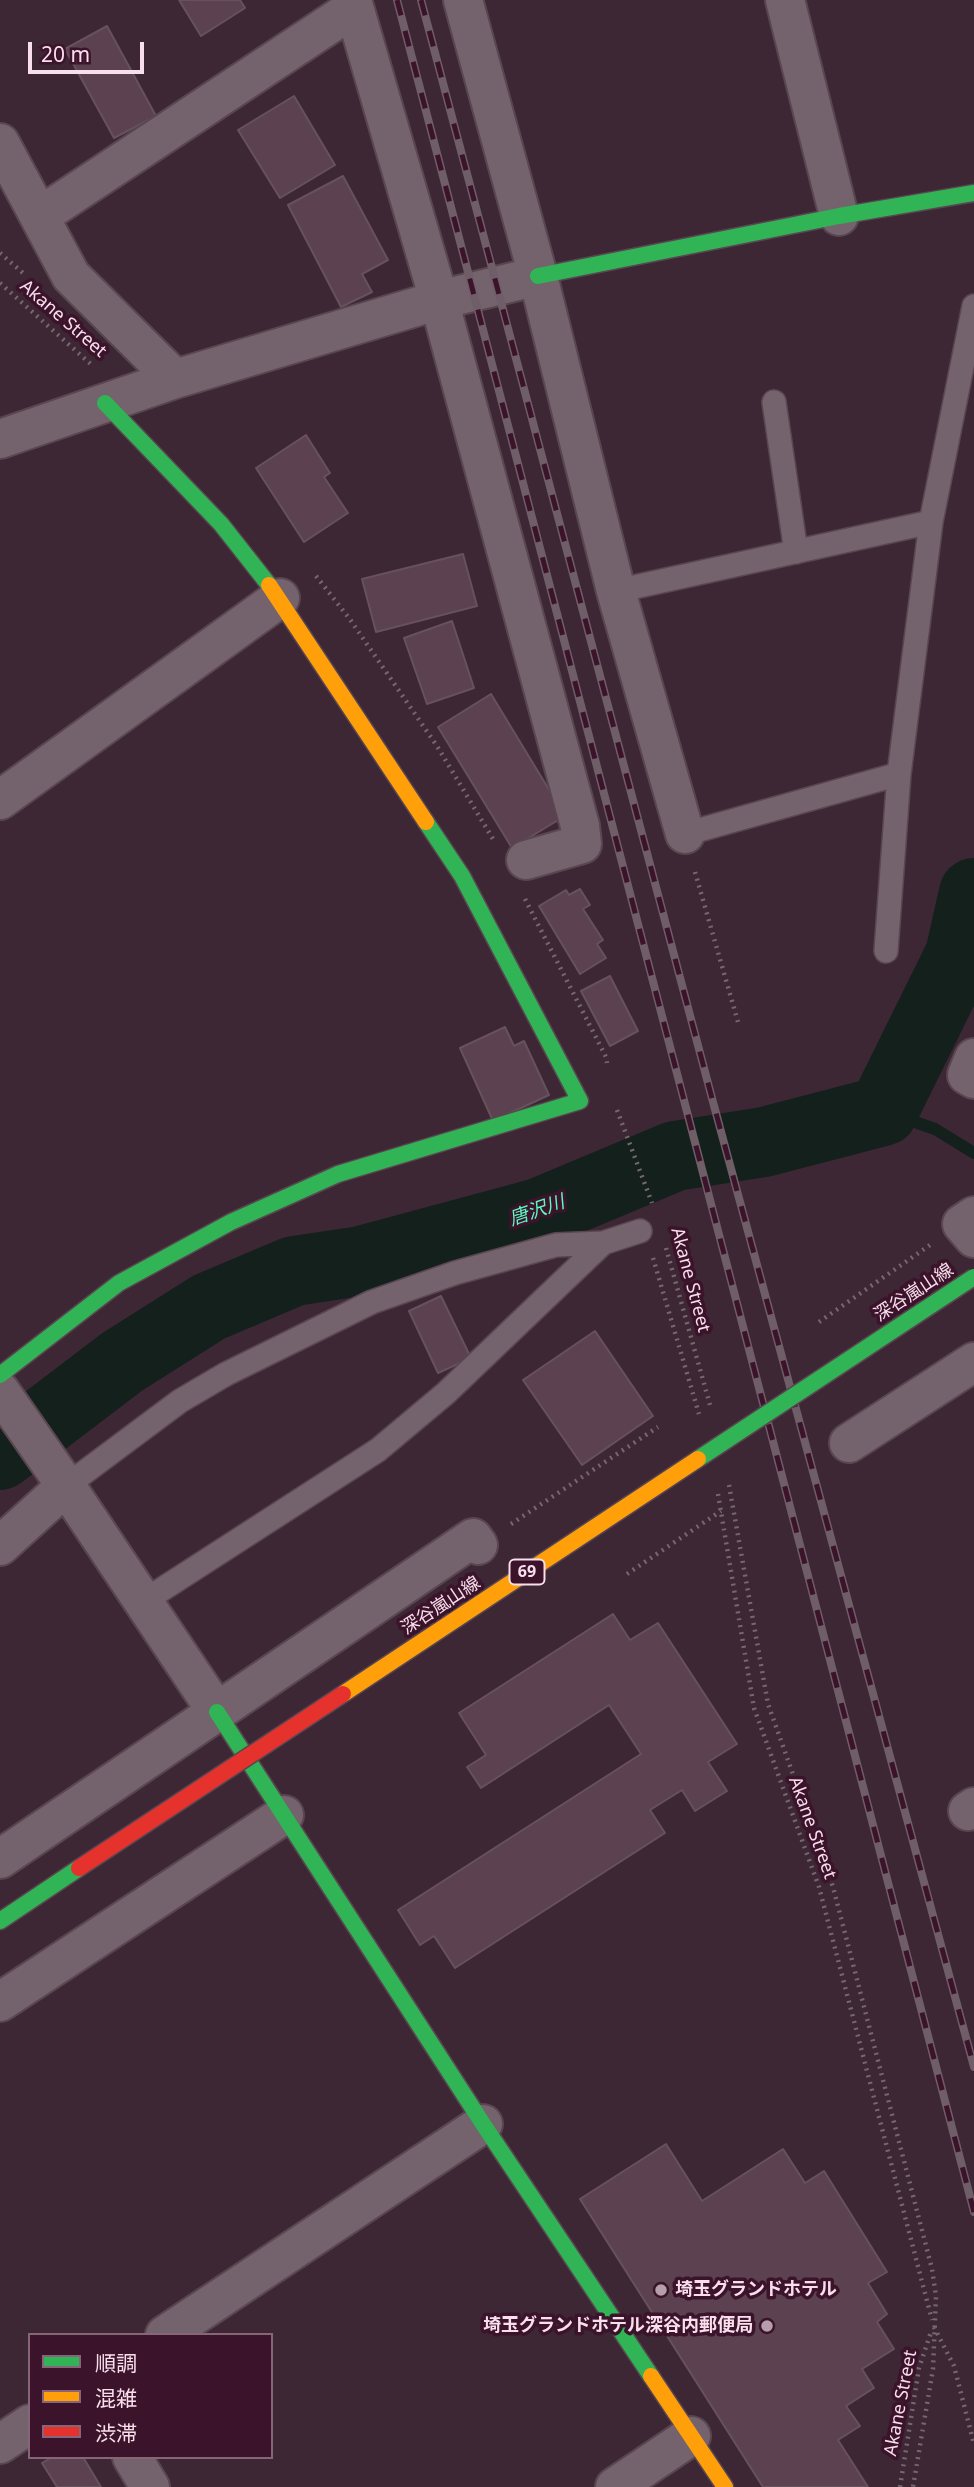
<!DOCTYPE html>
<meta charset="utf-8">
<style>
body{margin:0}
#map{position:relative;width:974px;height:2487px;overflow:hidden;background:#3d2734;font-family:"Noto Sans","Noto Sans JP",sans-serif}
canvas{display:block}
.legend{position:absolute;left:28px;top:2333px;width:245px;height:126px;box-sizing:border-box;background:#3b142b;border:2px solid #876578;margin:0;padding:9px 12px;list-style:none;font-size:21px;color:#f9deec}
.legend li{display:flex;align-items:center;gap:14px;height:35px}
.legend b{width:35px;border:2px solid #876578}
.scale{position:absolute;left:28px;top:42px;width:116px;height:32px;box-sizing:border-box;border:4px solid #f9deec;border-top:0;padding-left:9px;font-size:21px;line-height:24px;white-space:nowrap;color:#f9deec;-webkit-text-stroke:5px #3b142b;paint-order:stroke}
</style>
<div id="map">
<canvas width="974" height="2487"></canvas>
<ul class="legend">
<li><b style="height:9px;background:#30b455"></b>順調</li>
<li><b style="height:9px;background:#ff9f0a"></b>混雑</li>
<li><b style="height:9px;background:#e5322d"></b>渋滞</li>
</ul>
<div class="scale">20 m</div>
</div>
<script>
const context = document.querySelector('canvas').getContext('2d');
context.lineJoin = 'round';
const shape = rows => new Path2D(rows.map(r => 'M' + r).join(''));
function trace(path, color, width, dash) { context.strokeStyle = color; context.lineWidth = width; context.lineCap = dash ? 'butt' : 'round'; context.setLineDash(dash || []); context.stroke(path); }
function fill(path, color) { context.fillStyle = color; context.fill(path, 'evenodd'); }
function label(font, color, halo, rows, align = 'center') {
  context.font = font + ' "Noto Sans","Noto Sans JP",sans-serif'; context.lineWidth = 7; context.setLineDash([]); context.textBaseline = 'middle'; context.strokeStyle = halo; context.fillStyle = color; for (const [text, x, y, turn = 0] of rows) {
    context.save(); context.translate(x, y); context.rotate((+turn || 0) * Math.PI / 180); context.textAlign = isNaN(turn) ? turn : align; if (halo) context.strokeText(text, 0, 0); context.fillText(text, 0, 0); context.restore();
  }
}
const stream = shape([
 [883,1111,935,1129,974,1153]
]);
const river = shape([
 [0,1455,122,1362,209,1307,294,1271,361,1261,539,1213,675,1156,764,1142,883,1111,960,955,974,893]
]);
const building = shape([
 [179,0,240,0,245,8,201,36,179,0],
 [107,26,156,116,114,138,65,49,107,26],
 [294,96,335,165,280,198,238,130,294,96],
 [343,176,388,260,362,274,372,292,341,307,288,205,343,176],
 [306,435,330,473,324,477,348,513,304,542,256,468,306,435],
 [463,554,477,606,376,632,362,579,463,554],
 [452,621,474,688,427,704,404,638,452,621],
 [491,694,565,816,512,848,438,727,491,694],
 [580,889,590,905,583,909,603,940,597,944,606,958,580,974,539,906,566,890,569,895,580,889],
 [610,976,638,1031,610,1046,581,991,610,976],
 [505,1027,514,1046,524,1041,549,1095,493,1121,460,1048,505,1027],
 [441,1296,471,1358,438,1373,409,1311,441,1296],
 [595,1331,653,1416,582,1465,523,1380,595,1331],
 [613,1614,630,1640,658,1623,737,1744,708,1762,727,1791,695,1811,682,1790,650,1810,665,1833,455,1968,434,1936,420,1945,398,1910,641,1754,609,1705,481,1788,467,1767,486,1755,459,1713,613,1614],
 [666,2144,702,2201,783,2149,805,2183,824,2171,887,2272,868,2283,887,2314,877,2322,894,2349,862,2369,874,2388,846,2406,860,2426,838,2440,868,2487,763,2487,580,2199,666,2144],
 [52,2457,83,2457,101,2487,57,2487,42,2463,52,2457]
]);
const path = shape([
 [0,253,23,273],
 [0,283,94,367],
 [316,576,349,618,437,746,493,839],
 [695,872,738,1022],
 [525,899,606,1057,607,1063],
 [617,1110,652,1203],
 [666,1248,710,1405],
 [653,1258,699,1414],
 [819,1322,930,1245],
 [729,1485,768,1704,833,1887,932,2269,936,2296,933,2369,913,2487],
 [718,1494,754,1708,819,1887,932,2320],
 [511,1524,658,1427],
 [627,1574,721,1511],
 [934,2327,954,2366,974,2444],
 [900,2487,919,2368,931,2332]
]);
const lane = shape([
 [774,402,796,552],
 [616,591,931,522],
 [685,834,899,774],
 [886,951,899,774,931,522,974,306],
 [66,1486,180,1401,226,1374,372,1302,455,1273,556,1245,603,1243,640,1231],
 [144,1601,378,1450,446,1393,603,1243]
]);
const street = shape([
 [352,0,439,300,580,826,582,844,526,860],
 [463,0,538,276,616,591,685,834],
 [785,0,839,216],
 [0,143,71,276,175,379],
 [40,216,354,8],
 [0,439,175,379,439,300,538,276],
 [0,800,280,598],
 [974,1058,967,1075,974,1079],
 [974,1216,962,1224,974,1238],
 [0,1391,66,1486,217,1712],
 [849,1443,974,1362],
 [0,1546,66,1486],
 [968,1811,974,1807],
 [0,1859,473,1538,478,1545],
 [0,2002,284,1815],
 [165,2335,483,2124],
 [0,2444,30,2424],
 [132,2457,150,2487],
 [615,2487,691,2436]
]);
const fast = shape([
 [538,276,839,216,974,193],
 [105,403,221,524,269,585],
 [0,1375,119,1283,231,1222,338,1174,580,1101,462,876,426,822],
 [217,1712,483,2124,651,2376],
 [0,1921,79,1868]
]);
const slow = shape([
 [269,585,426,822],
 [651,2376,725,2487]
]);
const rail = shape([
 [397,0,974,2212],
 [421,0,713,1102,974,2067]
]);
const fastBridge = shape([
 [698,1459,974,1277]
]);
const slowBridge = shape([
 [343,1694,698,1459]
]);
const jamBridge = shape([
 [79,1868,343,1694]
]);
const markers = [
 [661,2290,7,"#b79eac"],
 [767,2326,7,"#b79eac"]
];
const shields = [
 [527,1572,35]
];
const shieldNames = [
 ["69",527,1572]
];
const streetNames = [
 ["Akane Street",63,319,41],
 ["Akane Street",690,1280,75],
 ["深谷嵐山線",914,1293,-33],
 ["深谷嵐山線",441,1606,-33],
 ["Akane Street",812,1828,70],
 ["Akane Street",901,2403,-79]
];
const poiNames = [
 ["埼玉グランドホテル",675,2290],
 ["埼玉グランドホテル深谷内郵便局",753,2326,"right"]
];
const waterNames = [
 ["唐沢川",537,1211,-19]
];
trace(stream, '#13201b', 12);
trace(river, '#13201b', 70);
fill(building, '#5c4151');
trace(building, '#65525d', 2);
trace(lane, '#594651', 26);
trace(street, '#594651', 42);
trace(fast, '#594651', 19);
trace(slow, '#594651', 19);
trace(path, '#76666f', 4.5, [2, 5]);
trace(lane, '#74636d', 23);
trace(street, '#74636d', 38);
trace(fast, '#30b455', 16);
trace(slow, '#ff9f0a', 16);
trace(rail, '#6f5e68', 8);
trace(rail, '#3b142b', 5, [16]);
trace(fastBridge, '#594651', 19, []);
trace(slowBridge, '#594651', 19, []);
trace(jamBridge, '#594651', 19, []);
trace(fastBridge, '#30b455', 16);
trace(slowBridge, '#ff9f0a', 16);
trace(jamBridge, '#e5322d', 16);
for (const [x, y, r, color] of markers) { const dot = new Path2D(); dot.arc(x, y, r, 0, 2 * Math.PI); context.fillStyle = color; context.fill(dot); trace(dot, '#3b142b', 2.5); }
for (const [x, y, w] of shields) { const box = new Path2D(); box.roundRect(x - w / 2, y - 12.5, w, 25, 5); context.fillStyle = '#3b142b'; context.fill(box); trace(box, '#f9deec', 2); }
label('bold 16px', '#f9deec', null, shieldNames);
label('18px', '#f9deec', '#3b142b', streetNames);
label('bold 18px', '#f9deec', '#3b142b', poiNames, 'left');
label('italic 19px', '#59fbc2', '#3b142b', waterNames);
</script>
